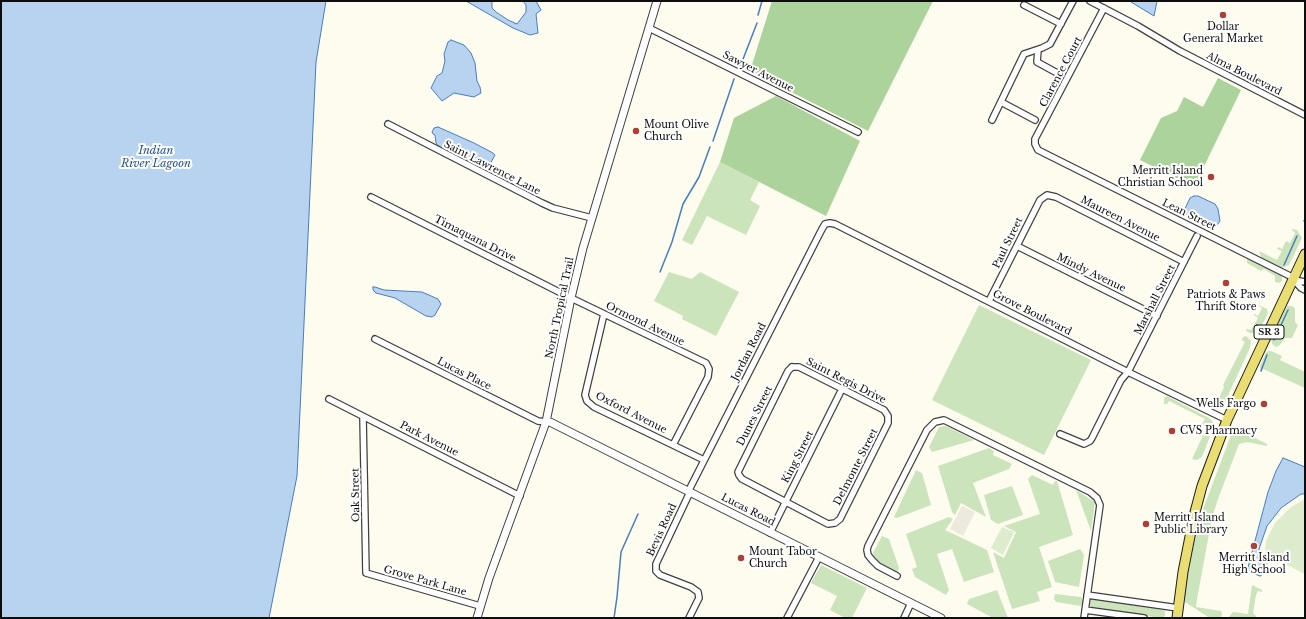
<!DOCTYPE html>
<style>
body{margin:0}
#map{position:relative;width:1306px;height:619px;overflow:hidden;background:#fdfcee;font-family:"Libre Baskerville",serif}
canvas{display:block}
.frame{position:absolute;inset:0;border:2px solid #0d0d0d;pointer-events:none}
</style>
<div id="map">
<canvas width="1306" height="619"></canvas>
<div class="frame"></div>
</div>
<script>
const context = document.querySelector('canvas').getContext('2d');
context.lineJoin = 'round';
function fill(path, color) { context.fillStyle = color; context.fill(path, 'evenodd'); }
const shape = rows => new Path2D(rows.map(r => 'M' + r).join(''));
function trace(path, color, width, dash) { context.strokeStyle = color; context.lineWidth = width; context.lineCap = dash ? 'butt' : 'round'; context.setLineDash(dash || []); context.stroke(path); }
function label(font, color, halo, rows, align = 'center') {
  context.font = font + ' "Libre Baskerville",serif'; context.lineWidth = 4; context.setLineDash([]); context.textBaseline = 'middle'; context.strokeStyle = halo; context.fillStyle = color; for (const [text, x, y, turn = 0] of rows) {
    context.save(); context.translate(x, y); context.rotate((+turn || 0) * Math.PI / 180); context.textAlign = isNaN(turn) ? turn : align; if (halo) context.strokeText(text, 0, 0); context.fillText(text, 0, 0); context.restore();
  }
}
const green = shape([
 [720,162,759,182,750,200,760,206,746,235,707,216,692,245,682,240],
 [1291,229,1297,230,1302,238,1289,265,1282,268,1261,257,1259,251,1277,260,1282,251,1277,249,1278,247,1282,249,1286,241,1290,243,1295,233],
 [1247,258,1250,258,1281,275,1282,276,1282,281,1279,283,1275,282,1275,276,1264,269,1261,271,1247,263],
 [669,272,692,279,700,272,739,292,716,336,682,319,683,316,654,301],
 [979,305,1091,360,1044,455,932,400],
 [1259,305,1267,309,1268,313,1259,331,1255,333,1250,333,1246,331,1247,329,1251,330,1258,318,1254,315,1254,314,1258,316,1262,308,1259,306],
 [1287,306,1292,306,1295,308,1295,322,1298,325,1292,338,1285,338,1280,345,1276,347,1272,344,1271,339],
 [1246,336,1251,341,1250,348,1224,404,1216,407,1215,408,1197,400,1199,397,1203,397,1211,402,1213,398,1218,400,1224,387,1223,385,1245,342,1242,340,1243,337],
 [1268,351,1271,351,1282,356,1280,360,1305,372,1305,388,1263,369,1261,373,1260,366,1266,352],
 [1167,396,1209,418,1213,422,1214,426,1202,457,1197,460,1192,459,1207,427,1202,424,1205,419,1169,401,1167,404,1164,404,1164,398],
 [946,426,974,440,932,452,929,447,939,427],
 [1237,431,1241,431,1267,444,1267,446,1247,442,1239,444,1218,499,1212,518,1197,599,1196,607,1221,611,1222,613,1221,618,1210,618,1185,602,1184,593,1199,520,1231,435],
 [989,448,994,451,993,455,1012,464,1009,469,973,483,986,517,961,503,955,515,952,512,938,466],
 [916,470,922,473,931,505,897,518,894,517],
 [1032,475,1053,485,1055,481,1057,481,1073,535,1039,547,1052,587,1037,592,1040,601,1012,609,993,552,1004,558,1016,532,1004,526,1040,514,1028,479],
 [1012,486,1023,515,998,524,991,520,984,495],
 [1076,490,1095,502,1091,531],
 [949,517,953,519,945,530,987,550,994,572,964,582,952,549,937,554,949,590,946,595,915,577,912,569,917,567,906,534],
 [882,536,889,539,899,568,897,573,876,561,873,553],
 [1080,549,1084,555,1079,587,1055,582,1048,561],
 [821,565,867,588,852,618,845,618,830,610,837,596,811,583],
 [1252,585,1262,590,1262,592,1258,591,1256,595,1253,613,1256,616,1256,618,1228,618,1233,612,1248,614],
 [997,590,1008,618,993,618,967,604,969,599],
 [1055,594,1081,597,1084,601,1083,603,1081,606,1056,602,1054,599],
 [1092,599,1163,610,1165,611,1165,616,1161,618,1092,608,1089,604,1090,600]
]);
const forest = shape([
 [772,1,933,1,868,131,750,71],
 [1218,78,1241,90,1194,187,1140,160,1161,118,1177,111,1184,97,1203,107],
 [776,96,860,141,826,216,720,162,734,118]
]);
const pitch = shape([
 [1305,499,1305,574,1265,554,1266,541,1275,523,1291,507],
 [1002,527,1014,532,1003,555,991,548]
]);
const plaza = shape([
 [962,506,975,512,963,536,950,529]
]);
const water = shape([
 [1,1,326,1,316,62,297,476,269,618,1,618,1,1],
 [466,1,492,1,492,8,496,12,508,20,517,24,526,12,526,5,523,1,536,1,541,10,536,14,538,33,530,35,513,28,466,1],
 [1131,1,1157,1,1154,16,1131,2,1131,1],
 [451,40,464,45,471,53,475,63,477,81,480,87,481,93,474,97,454,93,442,101,431,88,437,76,442,73,445,61,444,54,448,42,451,40],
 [438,127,474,143,493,153,495,155,490,164,488,167,484,167,477,165,439,147,436,143,435,135,433,134,432,132,434,128,438,127],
 [1194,196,1198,196,1215,204,1218,209,1220,221,1217,225,1206,224,1183,213,1190,198,1194,196],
 [373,287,375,287,384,290,422,292,438,299,441,304,435,315,432,317,426,316,395,298,376,293,373,290,373,287],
 [1283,458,1305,467,1305,494,1301,494,1281,508,1267,526,1259,549,1261,556,1266,559,1267,563,1261,576,1260,576,1247,571,1268,492,1276,471,1283,458]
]);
const stream = shape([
 [758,15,762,1],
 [740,67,757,23],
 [713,141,734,79],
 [1304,221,1305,219],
 [1284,265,1297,236],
 [660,272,672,242,683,204,699,177,710,147],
 [1274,340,1288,310],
 [1261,371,1267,355],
 [614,618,617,597,621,552,638,514]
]);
const minor = shape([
 [1090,1,1138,26,1180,51,1305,115],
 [1024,5,1061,24],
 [1104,8,1035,139,1035,144,1038,150,1294,278],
 [649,28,858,132],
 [1038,50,1037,62,1059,74],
 [1001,102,1035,120],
 [992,120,1024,54,1042,48,1050,44,1073,1],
 [388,124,542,203,553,208,592,218],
 [371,197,571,298,706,363,709,369,708,377,673,445],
 [1017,246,1157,316],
 [1294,280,1301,288,1305,290],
 [1294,280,1305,282],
 [989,301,1040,200,1047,195,1056,197,1184,262],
 [604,314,585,395,587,401,594,407,704,460],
 [375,339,538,421,546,422],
 [792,367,799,367,884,410,888,416,888,423,840,519,835,523,828,524,742,479,739,475,738,472,788,371,792,367],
 [329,399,520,496],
 [363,417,366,573,480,606],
 [1060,434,1084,444,1090,441,1092,438,1121,380,1128,372,1197,236],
 [688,492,822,229,825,224,830,223,835,224,1128,372,1227,420],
 [770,533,842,389],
 [897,576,878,566,872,560,868,555,867,550,868,546,927,430,935,422,944,420,1090,492,1097,498,1100,505,1084,618],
 [1087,595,1178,608],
 [1085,610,1144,618],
 [689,618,699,598,698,592,691,587,660,575,656,571,656,564,690,492],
 [787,618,819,557],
 [904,618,911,603]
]);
const tertiary = shape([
 [546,422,550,422,941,618],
 [477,618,489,578,546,422,571,298,583,248,657,1]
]);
const primary = shape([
 [1177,618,1183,572,1194,516,1202,486,1227,420,1305,254]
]);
const markers = [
 [1223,15,4,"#ad3f34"],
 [636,131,4,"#ad3f34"],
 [1211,177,4,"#ad3f34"],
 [1226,283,4,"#ad3f34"],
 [1264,404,4,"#ad3f34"],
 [1172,431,4,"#ad3f34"],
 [1146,524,4,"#ad3f34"],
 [1254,546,4,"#ad3f34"],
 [741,558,4,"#ad3f34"]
];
const shields = [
 [1269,332,30]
];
const shieldNames = [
 ["SR 3",1269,332]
];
const poiNames = [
 ["Dollar",1223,27,"center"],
 ["General Market",1223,39,"center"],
 ["Mount Olive",644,125],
 ["Church",644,137],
 ["Merritt Island",1203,171,"right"],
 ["Christian School",1203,183,"right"],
 ["Patriots & Paws",1226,295,"center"],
 ["Thrift Store",1226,307,"center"],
 ["Wells Fargo",1256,404,"right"],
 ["CVS Pharmacy",1180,431],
 ["Merritt Island",1154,518],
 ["Public Library",1154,530],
 ["Mount Tabor",749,552],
 ["Church",749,564],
 ["Merritt Island",1254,558,"center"],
 ["High School",1254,570,"center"]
];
const streetNames = [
 ["Sawyer Avenue",758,72,27],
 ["Clarence Court",1061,72,-62],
 ["Alma Boulevard",1244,74,27],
 ["Saint Lawrence Lane",492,168,27],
 ["Lean Street",1189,215,26],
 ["Maureen Avenue",1120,219,27],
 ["Timaquana Drive",475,239,27],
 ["Paul Street",1008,243,-64],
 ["Mindy Avenue",1091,273,26],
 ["Marshall Street",1155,300,-63],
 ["North Tropical Trail",560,308,-78],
 ["Grove Boulevard",1032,313,27],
 ["Ormond Avenue",645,324,26],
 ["Jordan Road",749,352,-63],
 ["Lucas Place",464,374,27],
 ["Saint Regis Drive",846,381,27],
 ["Oxford Avenue",631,413,27],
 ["Dunes Street",755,416,-63],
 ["Park Avenue",429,439,27],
 ["King Street",798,457,-63],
 ["Delmonte Street",856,467,-63],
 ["Oak Street",356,495,-91],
 ["Lucas Road",748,510,27],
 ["Bevis Road",662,530,-65],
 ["Grove Park Lane",425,581,16]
];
const waterNames = [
 ["Indian",156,151],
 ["River Lagoon",156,164]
];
fill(green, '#cbe4bb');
fill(forest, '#add39c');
fill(pitch, '#dceccc');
fill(plaza, '#eceade');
fill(water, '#b8d3ef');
trace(water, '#477ebe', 1);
trace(stream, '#477ebe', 1.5);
trace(minor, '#404040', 8);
trace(tertiary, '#404040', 9);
trace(primary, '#1e1e1e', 11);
trace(minor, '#fff', 5.5);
trace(tertiary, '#fff', 7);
trace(primary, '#eadd71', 9);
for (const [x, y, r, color] of markers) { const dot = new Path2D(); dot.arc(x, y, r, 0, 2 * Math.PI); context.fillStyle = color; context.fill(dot); trace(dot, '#fff', 1.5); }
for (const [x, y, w] of shields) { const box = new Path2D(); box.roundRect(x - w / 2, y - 7, w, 14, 3); context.fillStyle = '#fff'; context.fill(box); trace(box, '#0d0d0d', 1); }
label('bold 9px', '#0d0d0d', null, shieldNames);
label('10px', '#0d0d0d', '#fff', poiNames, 'left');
label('10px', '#0d0d0d', '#fff', streetNames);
label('italic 11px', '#245291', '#fff', waterNames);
</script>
